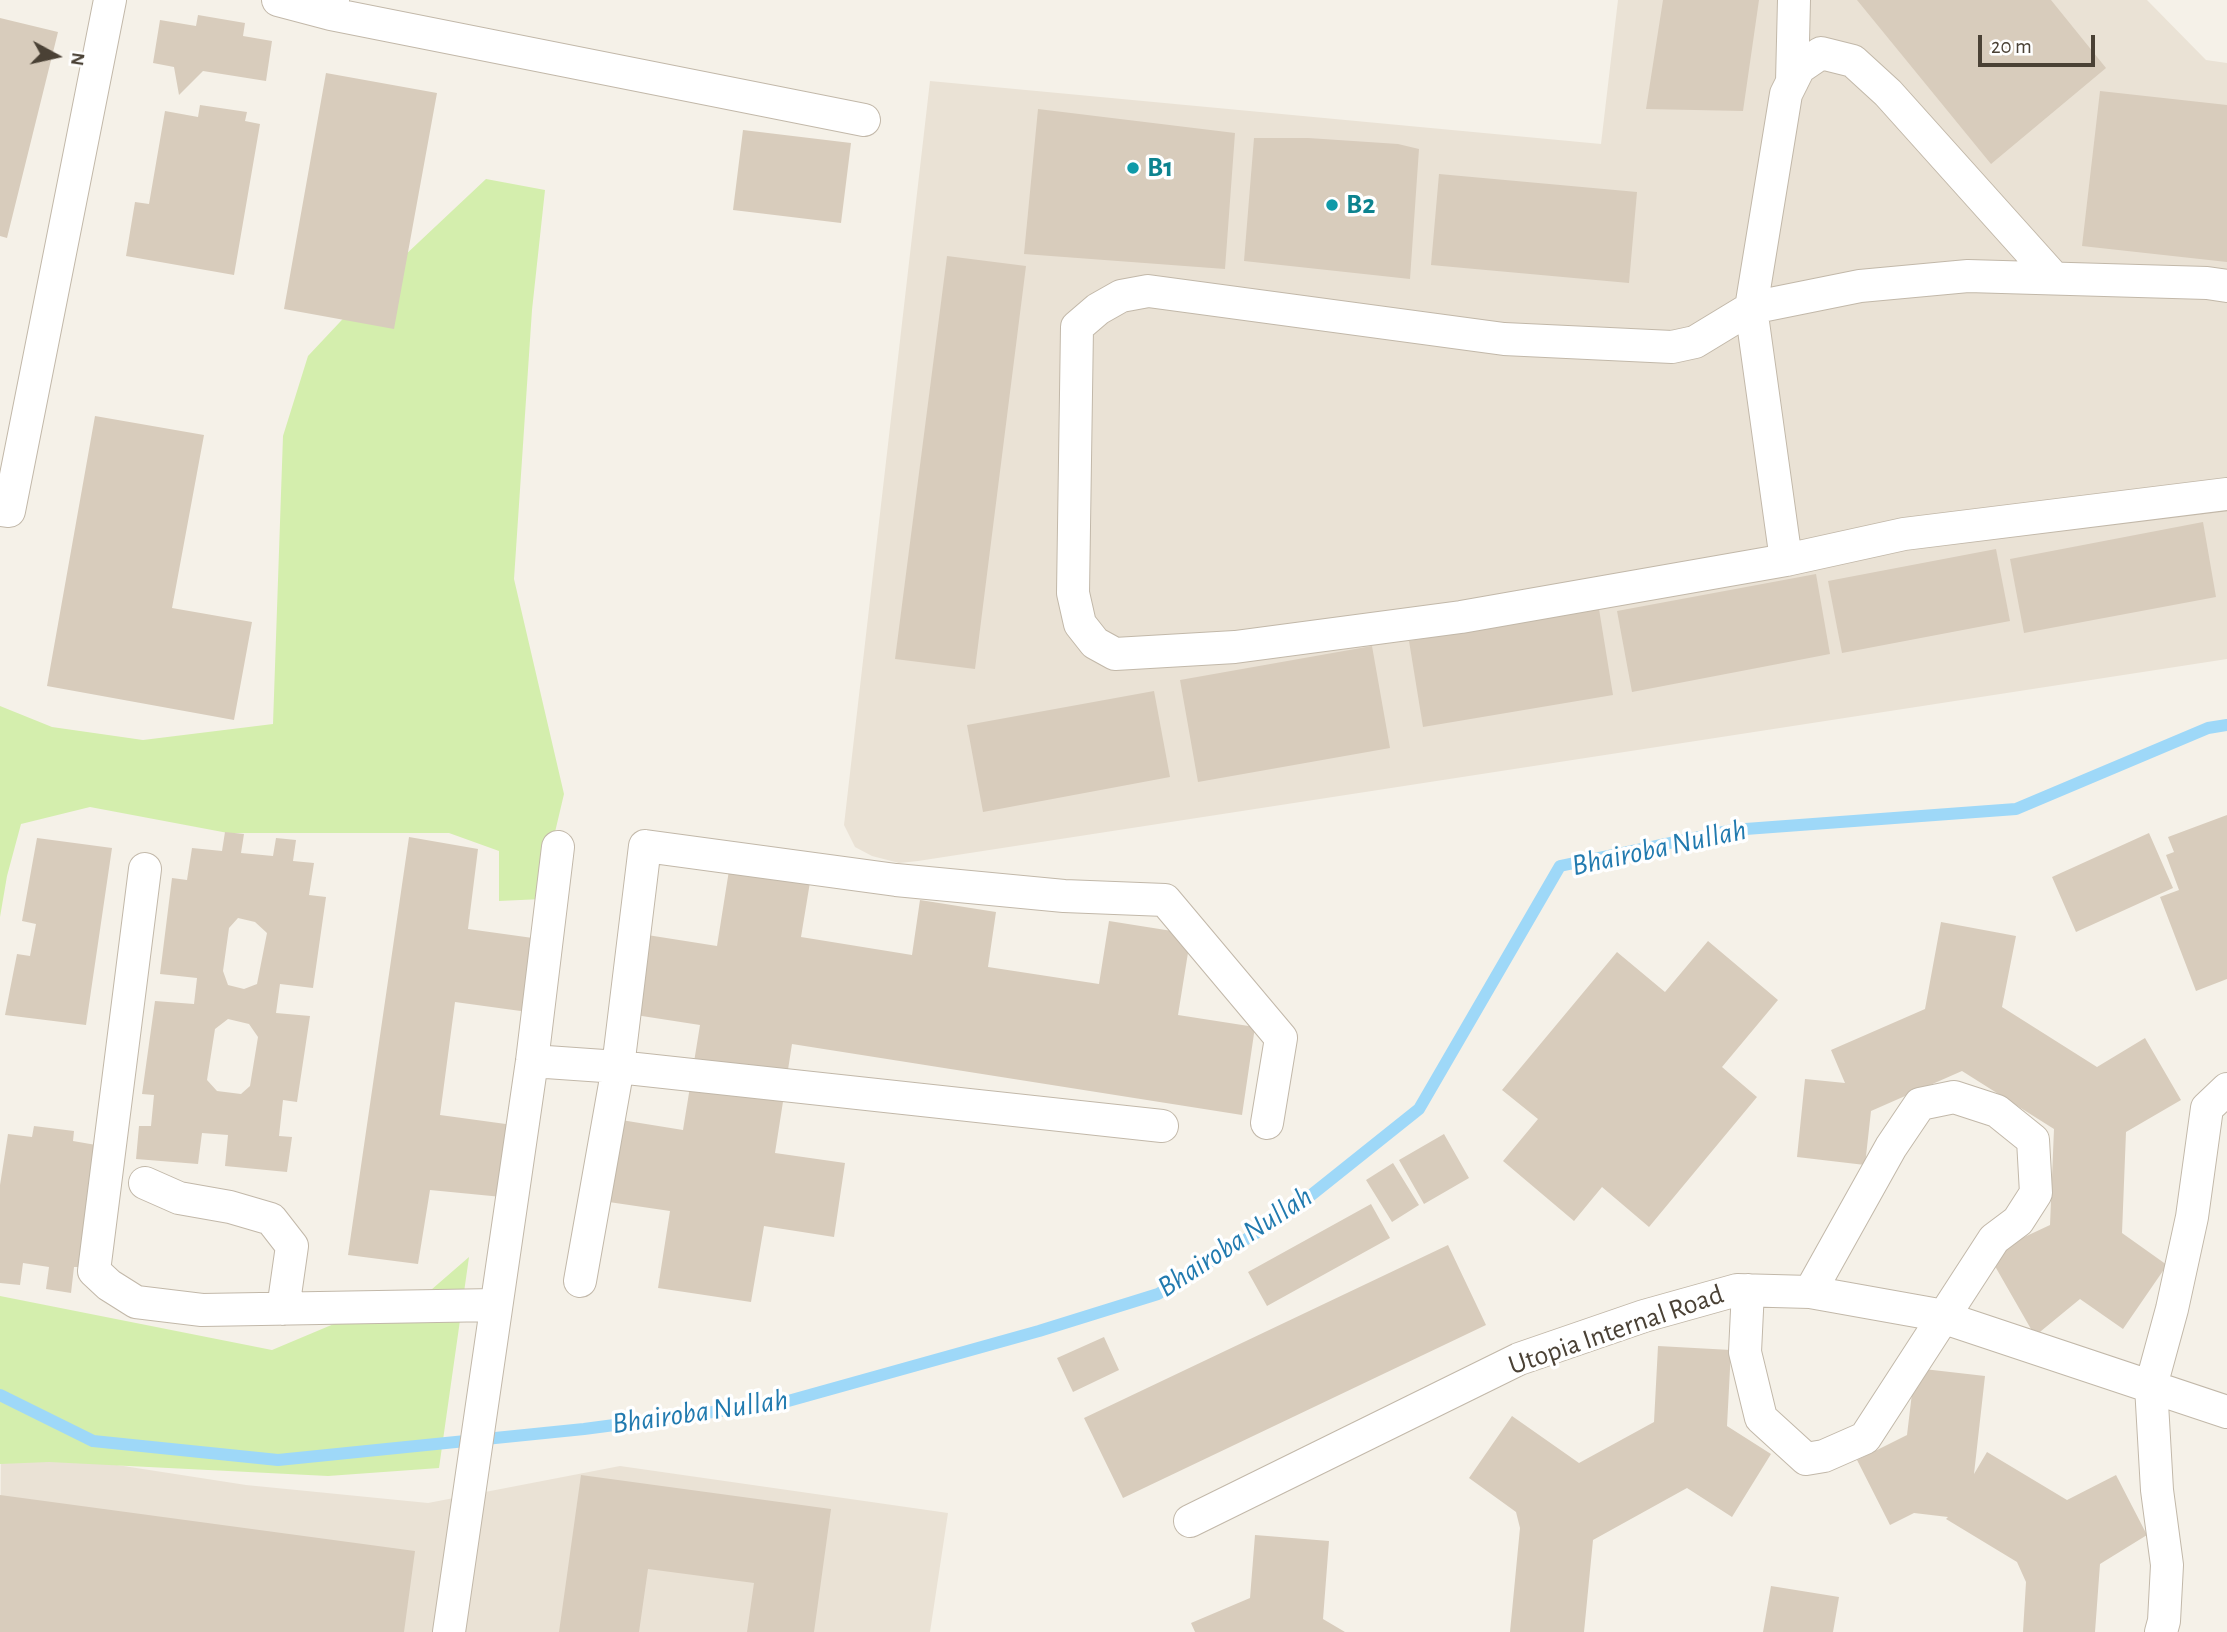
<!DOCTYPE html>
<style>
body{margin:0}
#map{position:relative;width:2227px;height:1632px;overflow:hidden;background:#f5f1e8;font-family:"Alegreya Sans",sans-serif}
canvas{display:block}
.north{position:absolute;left:21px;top:21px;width:70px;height:70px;-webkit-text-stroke:5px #fff;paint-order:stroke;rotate:98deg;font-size:19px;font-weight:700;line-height:28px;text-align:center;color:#4a4135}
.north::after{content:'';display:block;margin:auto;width:24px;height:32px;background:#4a4135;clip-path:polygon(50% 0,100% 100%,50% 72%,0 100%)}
.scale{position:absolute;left:1978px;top:35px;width:117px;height:32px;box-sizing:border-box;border:4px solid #4a4135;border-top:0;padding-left:9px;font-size:21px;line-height:24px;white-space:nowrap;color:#4a4135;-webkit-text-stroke:5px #fff;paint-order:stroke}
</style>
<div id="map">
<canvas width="2227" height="1632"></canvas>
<div class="north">N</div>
<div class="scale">20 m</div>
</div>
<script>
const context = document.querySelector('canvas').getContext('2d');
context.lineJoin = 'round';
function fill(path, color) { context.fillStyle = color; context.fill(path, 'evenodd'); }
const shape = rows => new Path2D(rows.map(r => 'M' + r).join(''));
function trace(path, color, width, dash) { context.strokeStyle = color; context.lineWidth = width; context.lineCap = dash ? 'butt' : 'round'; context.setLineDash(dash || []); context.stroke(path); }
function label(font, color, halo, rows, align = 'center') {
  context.font = font + ' "Alegreya Sans",sans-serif'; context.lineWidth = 7; context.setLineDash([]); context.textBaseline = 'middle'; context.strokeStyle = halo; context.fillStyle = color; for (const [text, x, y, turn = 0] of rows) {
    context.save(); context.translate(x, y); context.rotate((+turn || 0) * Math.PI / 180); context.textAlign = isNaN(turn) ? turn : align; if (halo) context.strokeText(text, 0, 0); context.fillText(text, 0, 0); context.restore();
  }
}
const residential = shape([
 [1618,0,2147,0,2206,60,2227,63,2227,659,918,861,899,863,872,856,855,847,844,825,930,81,1601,144],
 [1,1447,246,1485,428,1503,620,1466,948,1513,930,1632,0,1632]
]);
const green = shape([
 [486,179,545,190,532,310,514,579,564,794,547,866,542,899,499,901,499,851,449,833,228,833,90,807,21,824,7,876,0,917,0,706,52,727,143,740,273,724,283,436,308,356,386,273],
 [469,1257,439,1468,328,1476,49,1462,0,1464,0,1296,272,1350,379,1305,416,1303]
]);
const stream = shape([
 [0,1395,93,1441,278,1460,584,1429,781,1403,1039,1331,1158,1294,1290,1212,1419,1109,1560,866,1732,830,2016,809,2208,728,2227,725]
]);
const building = shape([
 [1663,0,1759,0,1743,111,1646,109],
 [1857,0,2051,0,2106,68,1991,164],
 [198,15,245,23,243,36,272,41,266,81,203,71,179,95,174,67,153,63,160,20,196,26],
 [0,18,58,32,7,238,0,236],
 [326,73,437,93,394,329,284,309],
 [2100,91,2227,105,2227,262,2082,246],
 [200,105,247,112,245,121,260,124,234,275,126,256,135,202,149,204,165,111,198,117],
 [1038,109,1235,133,1225,269,1024,254],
 [743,130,851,143,841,223,733,210],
 [1254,138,1308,138,1398,144,1419,149,1410,279,1244,261],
 [1439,174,1637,192,1629,283,1431,265],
 [947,256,1026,266,975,669,895,659],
 [95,416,204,435,172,608,252,622,234,720,47,686],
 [2203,522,2216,597,2024,633,2010,559],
 [1996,549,2010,621,1842,653,1828,581],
 [1816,574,1830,654,1632,692,1617,611],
 [1599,609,1613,695,1423,727,1409,641],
 [1372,646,1390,748,1198,782,1180,680],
 [1154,691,1170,777,983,812,967,725],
 [2227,815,2227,979,2196,991,2160,897,2179,890,2166,855,2174,852,2168,837],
 [225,832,244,834,241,853,273,856,276,838,296,840,293,861,314,863,309,895,326,897,313,988,280,984,276,1013,310,1016,297,1102,283,1100,279,1136,292,1137,287,1172,225,1166,228,1135,202,1133,198,1164,136,1159,139,1126,151,1126,154,1095,142,1094,155,1001,194,1004,197,978,160,974,172,878,187,880,192,848,222,851],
 [238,918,255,922,267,933,257,984,244,989,228,985,223,971,229,928],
 [228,1019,249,1024,258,1037,250,1086,241,1094,217,1091,207,1080,215,1029],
 [2149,833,2173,888,2076,932,2052,877],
 [409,837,478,849,468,929,540,939,528,1012,455,1002,440,1115,513,1125,502,1197,430,1190,418,1264,348,1255],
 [37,838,112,848,86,1025,5,1015,17,954,30,956,36,924,22,921],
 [730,864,811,876,801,937,912,955,920,900,996,912,988,967,1099,984,1109,921,1191,934,1178,1015,1255,1027,1242,1115,792,1044,775,1153,845,1163,834,1237,764,1226,751,1302,658,1288,670,1211,602,1201,615,1119,683,1130,700,1025,629,1014,641,934,717,946],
 [1941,922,2016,936,2002,1007,2097,1067,2145,1038,2181,1100,2126,1132,2122,1233,2167,1265,2123,1329,2080,1299,2035,1336,1988,1254,2050,1225,2054,1129,1962,1071,1871,1111,1865,1165,1797,1157,1805,1079,1845,1083,1831,1050,1925,1009],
 [1708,941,1778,1000,1722,1067,1757,1097,1649,1227,1602,1187,1574,1221,1503,1161,1538,1119,1502,1090,1617,952,1665,992],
 [34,1126,74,1131,73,1141,96,1145,80,1267,74,1267,71,1293,46,1289,49,1267,23,1263,20,1285,0,1283,0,1185,8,1134,32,1137],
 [1444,1134,1469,1178,1424,1204,1399,1160],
 [1393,1163,1419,1205,1392,1222,1366,1180],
 [1371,1204,1390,1238,1267,1306,1248,1272],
 [1448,1245,1486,1325,1123,1498,1084,1418],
 [1104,1337,1119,1370,1073,1392,1057,1358],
 [1658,1346,1731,1350,1727,1426,1771,1454,1732,1517,1687,1488,1593,1540,1584,1632,1510,1632,1520,1528,1516,1512,1469,1478,1512,1416,1579,1463,1654,1422],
 [1915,1368,1985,1376,1974,1474,1987,1452,2067,1500,2116,1475,2147,1535,2100,1564,2095,1632,2023,1632,2026,1582,2017,1562,1946,1519,1948,1517,1914,1513,1890,1525,1857,1460,1907,1435],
 [581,1475,831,1509,814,1632,747,1632,754,1583,648,1569,639,1632,559,1632],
 [0,1495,415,1551,404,1632,0,1632],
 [1255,1535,1329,1541,1323,1619,1345,1632,1195,1632,1191,1623,1250,1598],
 [1771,1586,1839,1597,1833,1632,1763,1632]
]);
const minor = shape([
 [278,0,331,14,333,0],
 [331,14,864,120],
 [1792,82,1794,0],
 [2227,286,2207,283,1968,276,1860,286,1751,308,1695,342,1672,347,1504,339,1148,291,1121,296,1098,309,1077,327,1073,593,1080,624,1095,643,1115,654,1235,647,1461,617,1786,560,1904,534,2227,494],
 [0,510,9,511,110,0],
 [1786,560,1751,308,1786,94,1799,68,1821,53,1853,61,1888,93,2054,278],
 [145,869,94,1271,109,1285,136,1302,202,1310,496,1305],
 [532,1061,618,1067,645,846,896,880,1064,896,1165,900,1281,1038,1267,1123],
 [145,1183,179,1198,230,1207,271,1219,292,1246,283,1309],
 [580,1281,618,1067,1162,1126],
 [1748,1290,1745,1352,1761,1418,1806,1459,1824,1456,1865,1438,1994,1239,2018,1221,2036,1193,2033,1140,1997,1111,1954,1097,1920,1104,1891,1147,1810,1292],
 [1190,1521,1519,1359,1644,1316,1737,1290,1810,1292,1933,1314,2227,1412],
 [449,1632,532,1061,558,847],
 [2161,1632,2164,1621,2167,1565,2157,1490,2151,1386,2172,1309,2192,1217,2207,1108,2227,1089]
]);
const markers = [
 [1133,168,7,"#0f9aa8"],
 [1332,205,7,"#0f9aa8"]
];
const cultureNames = [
 ["B1",1147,168],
 ["B2",1346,205]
];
const streetNames = [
 ["Utopia Internal Road",1616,1330,-19]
];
const waterNames = [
 ["Bhairoba Nullah",1659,848,-12],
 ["Bhairoba Nullah",1235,1242,-33],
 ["Bhairoba Nullah",700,1412,-8]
];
fill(residential, '#eae2d5');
fill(green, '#d4eead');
trace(stream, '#9ed8f8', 12);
fill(building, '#d8ccbc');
trace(minor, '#c2b8a9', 34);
trace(minor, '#fff', 32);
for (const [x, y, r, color] of markers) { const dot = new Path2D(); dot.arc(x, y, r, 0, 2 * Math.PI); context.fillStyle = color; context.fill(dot); trace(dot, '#fff', 2.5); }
label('bold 28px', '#0d838f', '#fff', cultureNames, 'left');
label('28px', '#4a4135', '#fff', streetNames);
label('italic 30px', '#217aaf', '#fff', waterNames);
</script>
